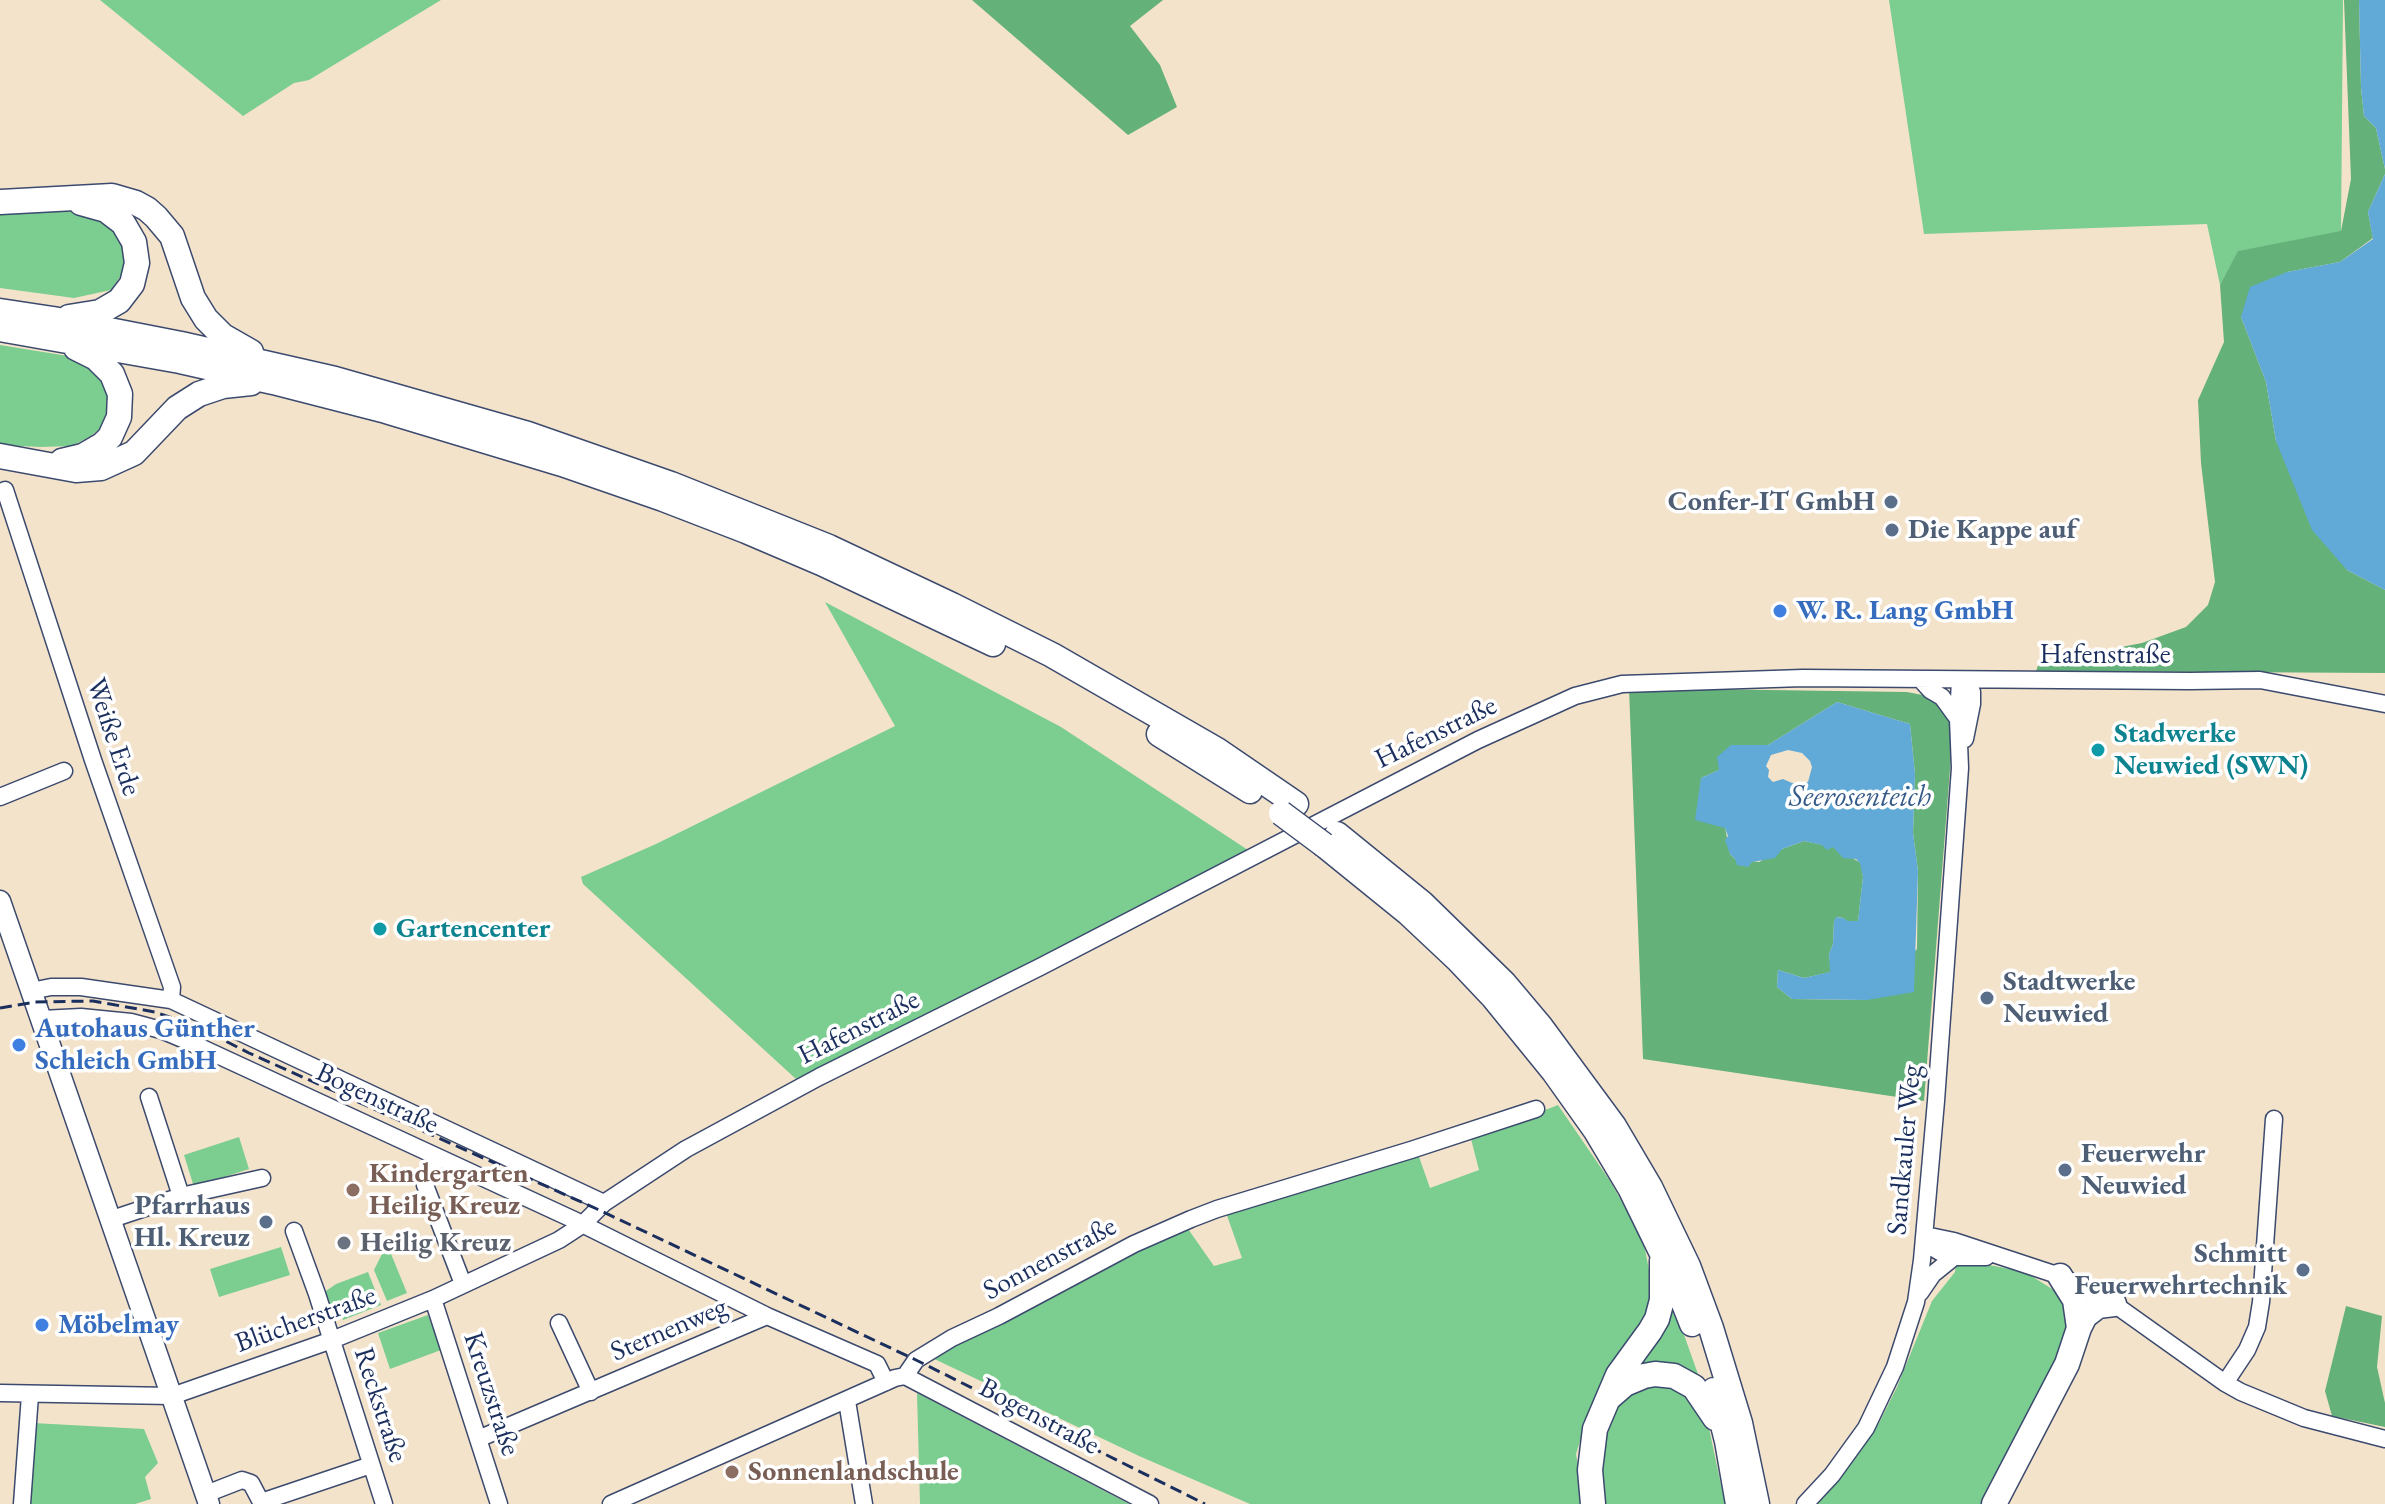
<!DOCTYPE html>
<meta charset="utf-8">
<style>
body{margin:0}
canvas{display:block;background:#f4e3cb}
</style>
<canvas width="2385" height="1504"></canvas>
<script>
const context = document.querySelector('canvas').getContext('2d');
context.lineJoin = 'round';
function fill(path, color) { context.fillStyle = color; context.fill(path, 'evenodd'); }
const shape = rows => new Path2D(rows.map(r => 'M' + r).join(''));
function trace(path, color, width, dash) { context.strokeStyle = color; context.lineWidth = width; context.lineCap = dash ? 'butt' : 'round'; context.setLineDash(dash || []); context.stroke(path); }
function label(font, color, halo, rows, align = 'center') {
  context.font = font + ' "EB Garamond",serif'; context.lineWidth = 7; context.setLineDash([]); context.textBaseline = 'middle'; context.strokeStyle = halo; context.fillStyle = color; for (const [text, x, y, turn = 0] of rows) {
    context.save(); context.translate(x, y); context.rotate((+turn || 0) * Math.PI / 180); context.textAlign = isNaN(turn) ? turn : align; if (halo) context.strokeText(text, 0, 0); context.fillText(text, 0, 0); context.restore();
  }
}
const green = shape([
 [100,0,441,0,309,80,294,83,243,116],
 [1889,0,2343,0,2341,232,2239,251,2220,285,2207,224,1924,234],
 [0,208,79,208,109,218,123,236,126,268,111,290,74,298,0,288],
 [0,345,68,356,93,367,105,382,110,407,104,425,91,436,72,446,41,447,0,445],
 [825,602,1061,727,1248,850,1070,944,796,1079,583,884,581,877,656,844,895,726],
 [1558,1105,1610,1181,1643,1239,1654,1296,1638,1338,1585,1425,1576,1454,1584,1504,1250,1504,1139,1456,928,1356,1186,1226,1214,1266,1242,1258,1225,1210,1418,1154,1430,1188,1479,1170,1471,1139],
 [239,1137,249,1169,194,1187,184,1155],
 [387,1244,407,1293,387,1301,374,1270],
 [281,1247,290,1275,219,1297,210,1269],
 [1974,1262,2025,1272,2065,1297,2075,1330,1985,1504,1815,1504,1857,1456,1879,1423,1897,1387,1932,1301,1955,1272,1956,1264],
 [368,1272,381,1305,343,1320,340,1312,332,1315,323,1293,336,1284],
 [1667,1287,1704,1391,1630,1377],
 [428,1315,441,1350,390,1369,378,1333],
 [1680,1384,1706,1414,1725,1504,1600,1504,1604,1423,1634,1386],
 [917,1393,1112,1495,1129,1504,920,1504],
 [33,1423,144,1429,158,1463,145,1477,151,1499,135,1504,27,1504]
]);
const forest = shape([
 [972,0,1163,0,1130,26,1160,65,1177,107,1128,135],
 [2344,0,2359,0,2361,87,2364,116,2376,128,2385,169,2385,174,2368,212,2373,238,2340,262,2287,272,2241,317,2266,382,2276,441,2347,570,2385,590,2385,673,2036,671,2039,663,2142,643,2186,627,2208,605,2215,582,2201,463,2198,400,2224,342,2220,285,2238,251,2341,231,2351,179],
 [1629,688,1907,692,1948,700,1952,744,1924,1101,1643,1059],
 [1837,702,1910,724,1915,774,1913,833,1918,871,1917,949,1867,1000,1792,999,1777,987,1778,970,1804,978,1831,972,1829,954,1833,944,1834,921,1837,917,1843,918,1847,921,1858,922,1863,877,1861,863,1833,847,1804,841,1782,849,1759,862,1735,859,1730,854,1725,827,1701,778,1719,770,1731,745,1768,745],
 [2346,1306,2382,1316,2377,1367,2385,1403,2385,1427,2332,1416,2325,1391]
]);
const water = shape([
 [2359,0,2385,0,2385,169,2376,128,2364,116,2361,87],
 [2385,174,2385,590,2347,570,2312,530,2276,441,2266,382,2241,317,2250,287,2287,272,2340,262,2373,239,2368,212],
 [1837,702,1910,724,1915,774,1913,833,1918,871,1914,992,1867,1000,1792,999,1777,987,1778,970,1804,978,1830,972,1829,954,1833,944,1834,921,1836,917,1843,918,1848,921,1858,921,1863,877,1860,863,1856,859,1843,858,1833,847,1827,850,1822,845,1804,841,1782,849,1775,858,1752,862,1748,867,1737,865,1735,859,1730,854,1725,840,1728,836,1725,828,1695,820,1701,778,1719,770,1717,757,1731,745,1768,745],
 [1788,750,1802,753,1810,761,1812,767,1808,782,1792,783,1783,779,1773,782,1768,777,1769,770,1766,766,1771,755]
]);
const minor = shape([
 [5,490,93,760,172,987,171,1000],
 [1921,680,1930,690,1942,697,1958,719],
 [1965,739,1972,704,1972,692,1967,681],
 [0,797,64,771],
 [31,991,51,987,81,987,171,1000,604,1203],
 [41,1019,81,1017,131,1022,161,1030,187,1041,572,1219,767,1316,877,1364,886,1382],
 [149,1097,181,1196],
 [438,1157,425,1185,463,1284],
 [112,1219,181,1196,262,1178],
 [294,1231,317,1294,384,1504],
 [1925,1235,1954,1241,2060,1276,2114,1304,2225,1383,2241,1392,2304,1418,2385,1439],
 [1925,1235,1933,1248,1943,1254,1954,1257,1986,1257],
 [1920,1293,1933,1274,1954,1257],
 [433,1299,499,1504],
 [559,1323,591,1392],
 [905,1376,1150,1504],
 [2225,1383,2247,1350,2257,1327,2261,1302,2274,1119],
 [0,1393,172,1396,332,1340,433,1299,559,1240,582,1225,604,1203,686,1149,819,1077,1040,967,1478,740,1575,696,1622,684,1803,678,2190,681,2260,680,2385,704],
 [847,1401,864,1504],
 [478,1439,767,1316],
 [206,1494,242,1480,251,1483,261,1502],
 [22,1504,30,1395],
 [262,1504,261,1502,371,1465],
 [611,1504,895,1378,905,1376,916,1360,952,1338,999,1316,1134,1244,1191,1219,1217,1209,1411,1150,1536,1109],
 [1805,1504,1832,1475,1866,1428,1895,1367,1916,1302,1922,1260,1936,1101,1960,768,1958,719,1960,680]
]);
const major = shape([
 [0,901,209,1504]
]);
const highway = shape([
 [0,202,112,196,136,203,147,209,156,217,172,236,193,298,206,319,223,336,251,352],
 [0,311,53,319,181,344,335,379,528,434,671,484,829,547,952,605,1052,655,1217,750,1296,804],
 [69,317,100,312,119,301,132,284,137,263,134,242,123,223,106,210,81,203],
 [0,329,180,361,273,382,386,411,562,464,663,499,746,531,821,563,993,644],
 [0,456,76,470,101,468,134,453,177,408,199,394,223,386,251,383],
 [62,461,83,456,102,445,110,437,119,417,120,394,112,374,96,358,76,348],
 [1159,734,1250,791],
 [1337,834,1422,903,1504,983,1541,1027,1614,1126,1650,1187,1688,1266,1711,1328,1740,1423,1757,1504],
 [1324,845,1408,913,1458,960,1493,997,1554,1072,1596,1131,1630,1188,1673,1276,1692,1324],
 [2060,1276,2075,1300,2079,1328],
 [1714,1390,1727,1441,1738,1504],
 [1610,1397,1625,1384,1644,1376,1655,1374,1674,1376,1694,1387,1715,1418],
 [1593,1504,1590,1470,1595,1429,1618,1375,1650,1331,1657,1319,1662,1300,1662,1261],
 [1994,1504,2067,1364,2079,1328,2085,1316,2098,1306,2114,1304]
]);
const rail = shape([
 [0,1008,35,1002,93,1001,155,1012,198,1027,249,1053,597,1209,916,1360,1205,1504]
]);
const highwayBridge = shape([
 [1281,813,1324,845]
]);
const markers = [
 [1891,502,8,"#5c6f8a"],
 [1892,530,8,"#5c6f8a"],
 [1780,611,8,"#3f7fe0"],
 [2098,750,8,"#0f9aa8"],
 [380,929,8,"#0f9aa8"],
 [1987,998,8,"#5c6f8a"],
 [19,1045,8,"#3f7fe0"],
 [2065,1170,8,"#5c6f8a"],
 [353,1190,8,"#8d6e63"],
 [266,1222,8,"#5c6f8a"],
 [344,1243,8,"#6b7280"],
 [2303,1270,8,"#5c6f8a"],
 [42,1325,8,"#3f7fe0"],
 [732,1472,8,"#8d6e63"]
];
const serviceNames = [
 ["Confer-IT GmbH",1875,502],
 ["Die Kappe auf",1908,530,"left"],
 ["Stadtwerke",2003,982,"left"],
 ["Neuwied",2003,1014,"left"],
 ["Feuerwehr",2081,1154,"left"],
 ["Neuwied",2081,1186,"left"],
 ["Pfarrhaus",250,1206],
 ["Hl. Kreuz",250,1238],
 ["Schmitt",2287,1254],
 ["Feuerwehrtechnik",2287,1286]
];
const shopNames = [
 ["W. R. Lang GmbH",1796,611],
 ["Autohaus Günther",35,1029],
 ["Schleich GmbH",35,1061],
 ["Möbelmay",58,1325]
];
const streetNames = [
 ["Hafenstraße",2105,655],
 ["Hafenstraße",1436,733,-26],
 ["Weiße Erde",113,737,72],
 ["Hafenstraße",859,1028,-27],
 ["Bogenstraße",377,1099,25],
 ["Sandkauler Weg",1905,1150,-85],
 ["Sonnenstraße",1050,1259,-28],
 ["Blücherstraße",306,1320,-20],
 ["Sternenweg",669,1330,-23],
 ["Kreuzstraße",491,1394,72],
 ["Reckstraße",380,1405,72],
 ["Bogenstraße",1039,1417,28]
];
const cultureNames = [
 ["Stadwerke",2114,734],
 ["Neuwied (SWN)",2114,766],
 ["Gartencenter",396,929]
];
const educationNames = [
 ["Kindergarten",369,1174],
 ["Heilig Kreuz",369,1206],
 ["Sonnenlandschule",748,1472]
];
const worshipNames = [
 ["Heilig Kreuz",360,1243]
];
const waterNames = [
 ["Seerosenteich",1860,798]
];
fill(green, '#7bce90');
fill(forest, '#64b17a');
fill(water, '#61aad8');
trace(minor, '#3c4a6e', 19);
trace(major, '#3c4a6e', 23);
trace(highway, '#3c4a6e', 27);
trace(minor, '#fff', 16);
trace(major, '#fff', 20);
trace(highway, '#fff', 24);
trace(rail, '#1b2f5e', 3, [12, 6]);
trace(highwayBridge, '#3c4a6e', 27, []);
trace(highwayBridge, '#fff', 24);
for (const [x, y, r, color] of markers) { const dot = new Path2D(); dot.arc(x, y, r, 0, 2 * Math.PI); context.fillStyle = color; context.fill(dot); trace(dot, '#fff', 3); }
label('bold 28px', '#4e5e75', '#fff', serviceNames, 'right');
label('bold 28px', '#366cbe', '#fff', shopNames, 'left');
label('28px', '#1b2f5e', '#fff', streetNames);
label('bold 28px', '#0d838f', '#fff', cultureNames, 'left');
label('bold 28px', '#785e54', '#fff', educationNames, 'left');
label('bold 28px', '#5b616d', '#fff', worshipNames, 'left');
label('italic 30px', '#345a89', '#fff', waterNames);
</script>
